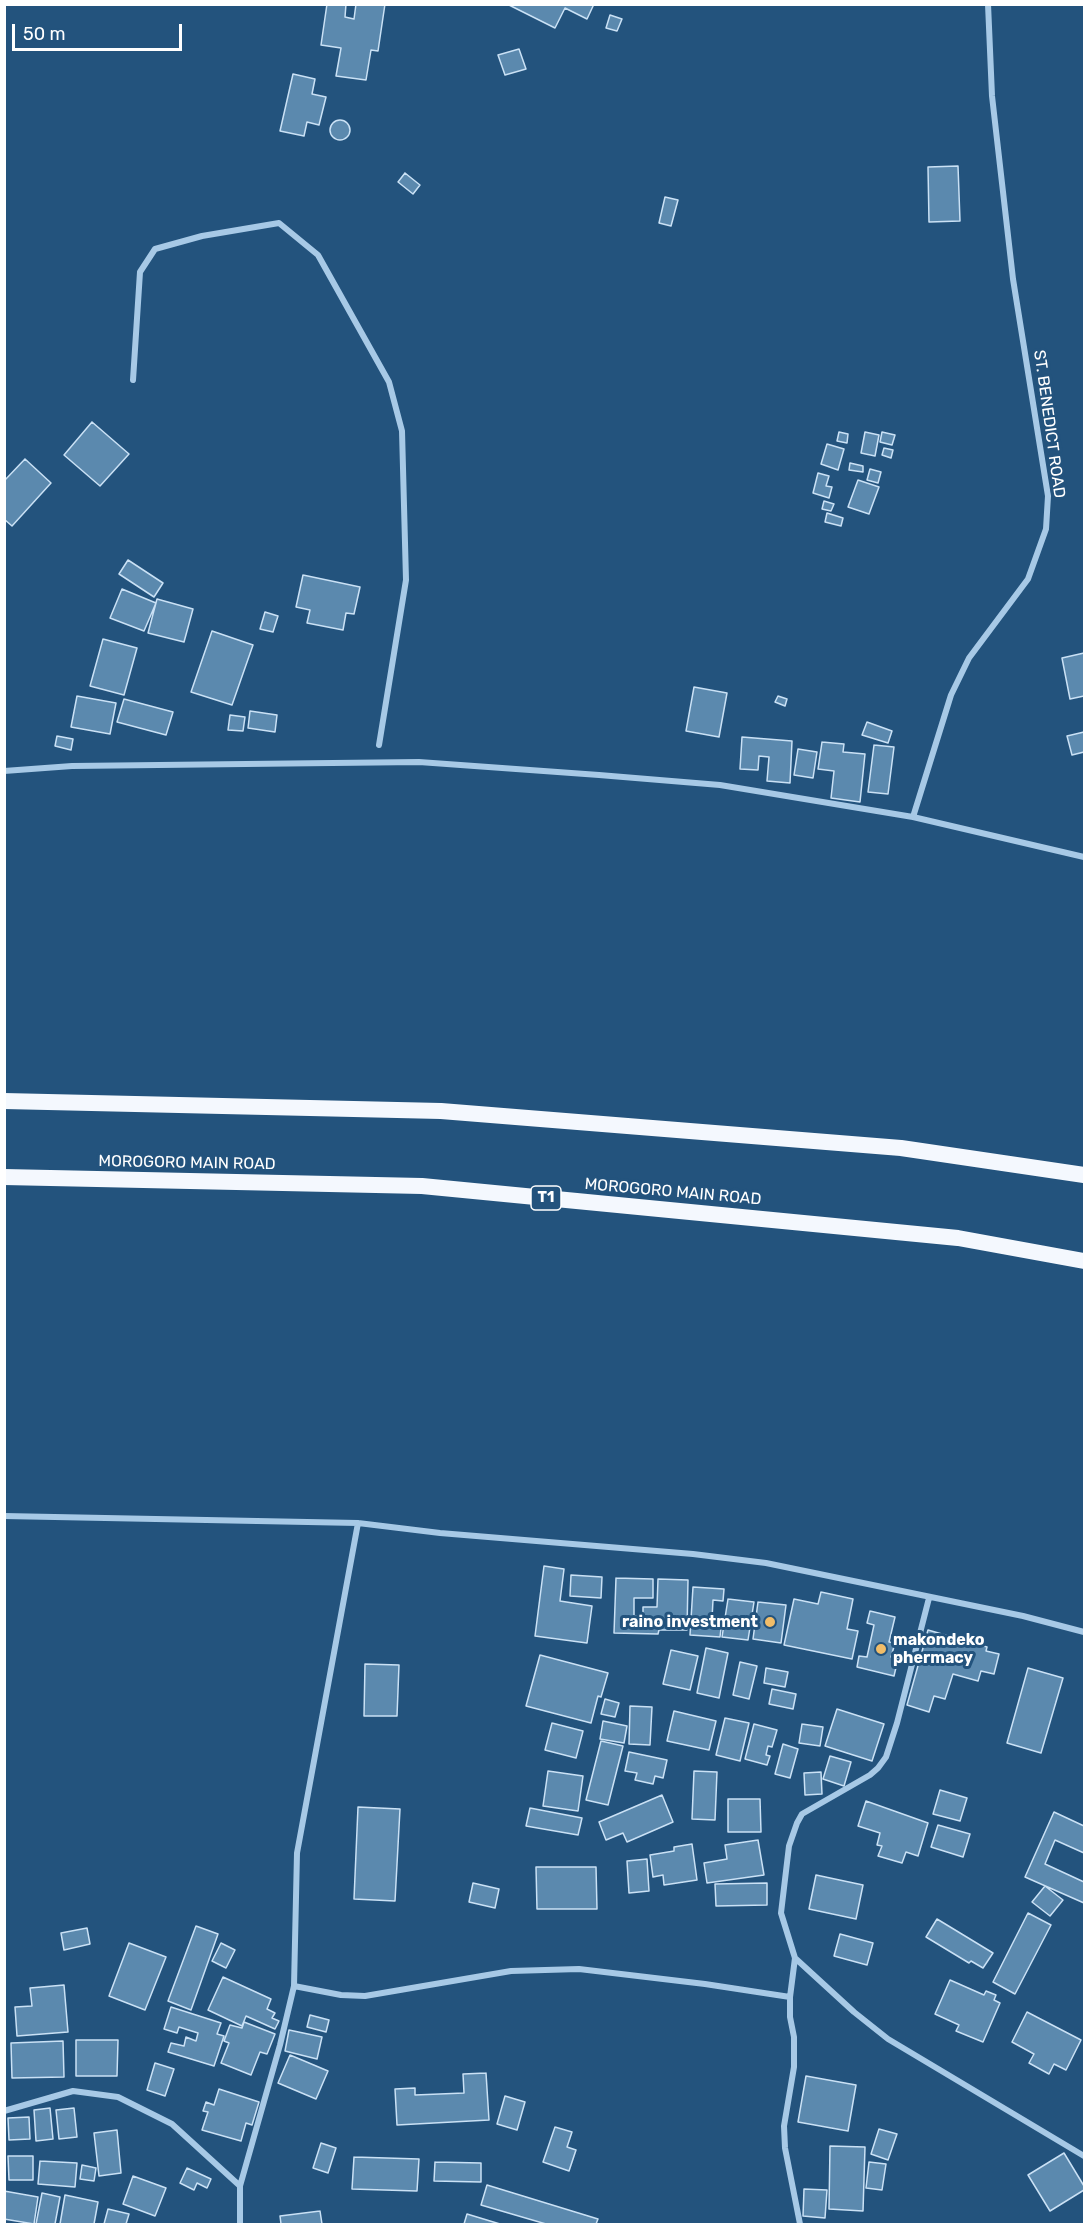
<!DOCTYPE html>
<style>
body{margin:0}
#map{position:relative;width:1089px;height:2229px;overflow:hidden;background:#23537d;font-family:Rubik,sans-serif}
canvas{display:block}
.frame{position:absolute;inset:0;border:6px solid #fff;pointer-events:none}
.scale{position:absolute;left:12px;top:24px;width:170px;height:27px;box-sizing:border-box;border:3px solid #fff;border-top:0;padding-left:8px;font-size:18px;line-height:21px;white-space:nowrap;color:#fff;-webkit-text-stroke:4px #23537d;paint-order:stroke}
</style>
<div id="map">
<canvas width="1089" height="2229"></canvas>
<div class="frame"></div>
<div class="scale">50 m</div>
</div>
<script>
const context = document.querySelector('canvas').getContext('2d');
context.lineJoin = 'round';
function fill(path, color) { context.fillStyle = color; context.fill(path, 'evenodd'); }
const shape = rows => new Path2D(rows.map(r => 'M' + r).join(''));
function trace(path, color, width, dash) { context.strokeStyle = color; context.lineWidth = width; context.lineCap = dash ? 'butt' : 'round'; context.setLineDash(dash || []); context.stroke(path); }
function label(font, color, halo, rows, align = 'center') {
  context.font = font + ' Rubik,sans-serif'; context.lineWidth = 6; context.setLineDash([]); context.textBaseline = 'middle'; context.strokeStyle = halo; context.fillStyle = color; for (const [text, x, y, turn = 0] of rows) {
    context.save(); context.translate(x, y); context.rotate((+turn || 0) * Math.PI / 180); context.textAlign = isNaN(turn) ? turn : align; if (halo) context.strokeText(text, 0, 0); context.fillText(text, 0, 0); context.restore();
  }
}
const building = shape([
 [327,4,346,4,345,17,354,19,356,4,385,4,378,51,371,50,366,80,336,76,341,48,321,45,327,4],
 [507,4,594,4,587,19,565,8,555,28,507,4],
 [610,15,622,19,617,31,606,28,610,15],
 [519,49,526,69,505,75,498,55,519,49],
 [293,74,315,79,312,94,326,97,319,125,307,122,304,136,280,131,293,74],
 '330 130a10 10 0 1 1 20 0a10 10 0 1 1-20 0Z',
 [958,166,960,221,929,222,928,167,958,166],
 [405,173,420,185,413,194,398,182,405,173],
 [665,197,678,200,671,226,659,223,665,197],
 [92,422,129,454,100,486,64,455,92,422],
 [839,432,848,434,847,443,837,441,839,432],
 [865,432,879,435,875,456,861,453,865,432],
 [882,432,895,435,892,445,880,442,882,432],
 [827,444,844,449,838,470,821,464,827,444],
 [884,448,893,450,891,458,882,455,884,448],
 [25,459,51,483,12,526,4,519,4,481,25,459],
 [850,463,863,466,863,472,849,470,850,463],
 [870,469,881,472,878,483,867,480,870,469],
 [818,473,829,476,826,486,832,487,829,498,813,493,818,473],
 [858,480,879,487,869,514,848,507,858,480],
 [824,501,834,504,831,511,822,509,824,501],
 [827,513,843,518,841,526,825,522,827,513],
 [128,560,163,583,154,597,119,574,128,560],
 [303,575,360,587,354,614,346,613,343,630,307,623,310,610,296,607,303,575],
 [122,589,156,603,144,631,110,618,122,589],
 [157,599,193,609,184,642,148,633,157,599],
 [265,612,278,616,273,632,260,629,265,612],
 [212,631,253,645,232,705,191,692,212,631],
 [103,639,137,648,124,695,90,686,103,639],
 [1084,653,1084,696,1070,699,1062,658,1084,653],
 [694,687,727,693,719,737,686,731,694,687],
 [77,696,116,703,110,734,71,727,77,696],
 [778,696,787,699,785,706,775,702,778,696],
 [124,699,173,712,166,735,117,722,124,699],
 [250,711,277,715,275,732,248,728,250,711],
 [230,715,245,717,243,731,228,730,230,715],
 [867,722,892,731,888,743,862,735,867,722],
 [1084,732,1084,752,1072,755,1067,736,1084,732],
 [57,736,73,739,71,750,55,746,57,736],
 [742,737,792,741,790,783,767,781,769,757,759,756,758,770,740,769,742,737],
 [822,742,844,744,843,752,865,754,860,802,831,798,834,771,818,769,822,742],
 [874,745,894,747,888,794,868,792,874,745],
 [798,749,817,752,813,778,794,775,798,749],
 [544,1566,564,1569,560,1601,592,1606,587,1643,535,1636,544,1566],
 [571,1575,602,1577,601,1598,570,1596,571,1575],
 [616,1578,653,1579,653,1598,634,1598,634,1616,643,1616,643,1607,657,1607,658,1579,688,1580,687,1630,659,1630,658,1634,614,1633,616,1578],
 [693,1587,724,1589,723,1601,713,1600,712,1619,722,1620,720,1637,690,1635,693,1587],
 [821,1592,853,1599,847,1629,858,1631,852,1659,784,1645,794,1599,818,1604,821,1592],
 [728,1599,754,1602,748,1640,722,1637,728,1599],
 [758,1602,786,1605,781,1643,753,1639,758,1602],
 [870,1611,895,1617,889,1642,895,1643,891,1657,898,1659,894,1676,857,1667,859,1656,867,1657,874,1625,867,1623,870,1611],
 [928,1630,987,1647,986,1651,999,1654,994,1674,981,1671,978,1681,953,1674,945,1699,934,1696,929,1712,907,1705,928,1630],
 [706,1648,728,1653,719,1698,697,1693,706,1648],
 [671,1650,698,1656,690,1690,663,1684,671,1650],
 [540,1655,608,1673,601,1697,598,1696,591,1723,526,1706,540,1655],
 [740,1662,757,1666,749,1699,733,1695,740,1662],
 [365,1664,399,1665,397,1716,364,1716,365,1664],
 [766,1668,788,1672,785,1687,764,1683,766,1668],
 [1028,1668,1063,1678,1041,1753,1007,1743,1028,1668],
 [772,1689,796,1694,793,1709,769,1704,772,1689],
 [605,1699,619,1703,615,1717,601,1714,605,1699],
 [630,1706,652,1707,650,1745,629,1744,630,1706],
 [837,1709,884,1724,872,1761,825,1746,837,1709],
 [674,1711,716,1721,709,1750,667,1741,674,1711],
 [725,1718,749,1723,740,1761,716,1755,725,1718],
 [603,1721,627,1726,624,1743,600,1739,603,1721],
 [552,1723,583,1731,576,1758,545,1750,552,1723],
 [754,1724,777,1730,772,1747,768,1746,766,1755,770,1756,767,1765,745,1759,754,1724],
 [802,1724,823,1727,820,1746,799,1743,802,1724],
 [601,1741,623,1746,608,1805,586,1800,601,1741],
 [783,1744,798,1749,790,1778,775,1774,783,1744],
 [629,1752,667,1760,663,1778,655,1776,653,1784,635,1780,637,1773,625,1771,629,1752],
 [830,1756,851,1762,844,1786,823,1779,830,1756],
 [548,1771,583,1776,578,1811,543,1806,548,1771],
 [694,1771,717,1772,715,1820,692,1819,694,1771],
 [821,1772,822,1794,805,1795,804,1773,821,1772],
 [940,1790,967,1798,960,1821,933,1814,940,1790],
 [662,1795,673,1822,627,1842,623,1833,606,1840,599,1822,662,1795],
 [728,1799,760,1799,761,1832,728,1832,728,1799],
 [866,1801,928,1823,918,1856,906,1852,902,1863,878,1856,882,1846,877,1845,880,1833,858,1826,866,1801],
 [358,1807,400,1809,395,1901,354,1899,358,1807],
 [530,1808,582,1818,578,1835,526,1826,530,1808],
 [1054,1812,1084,1826,1084,1853,1055,1840,1045,1864,1084,1882,1084,1903,1025,1877,1054,1812],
 [938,1825,970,1834,963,1857,931,1847,938,1825],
 [758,1840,764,1875,707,1883,704,1863,727,1859,725,1845,758,1840],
 [692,1844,697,1880,664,1885,663,1875,653,1877,650,1855,674,1851,674,1847,692,1844],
 [647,1859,649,1891,629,1893,627,1861,647,1859],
 [536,1867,596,1867,597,1909,537,1909,536,1867],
 [816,1875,863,1885,856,1919,809,1909,816,1875],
 [473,1883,499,1889,495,1908,469,1902,473,1883],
 [767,1883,767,1905,716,1906,715,1884,767,1883],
 [1045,1886,1063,1900,1050,1916,1032,1902,1045,1886],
 [1028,1913,1051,1925,1015,1994,993,1982,1028,1913],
 [937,1919,993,1953,983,1968,971,1961,969,1963,926,1937,937,1919],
 [196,1926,218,1934,191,2010,168,2001,196,1926],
 [87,1928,90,1944,64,1950,61,1933,87,1928],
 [840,1934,873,1943,867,1965,834,1956,840,1934],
 [129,1943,166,1957,145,2010,109,1996,129,1943],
 [221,1943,235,1950,226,1968,212,1961,221,1943],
 [223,1977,271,1999,267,2009,275,2013,272,2018,279,2021,275,2029,246,2016,242,2026,208,2010,223,1977],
 [950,1980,984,1995,986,1991,996,1995,994,2000,1000,2003,983,2042,956,2031,959,2025,935,2014,950,1980],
 [64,1985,68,2032,17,2036,15,2007,32,2006,30,1988,64,1985],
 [171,2007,221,2023,217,2034,224,2036,214,2066,168,2052,171,2043,184,2046,186,2037,196,2041,198,2033,179,2027,177,2033,164,2029,171,2007],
 [1027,2012,1081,2040,1066,2070,1054,2064,1049,2074,1029,2063,1034,2054,1012,2042,1027,2012],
 [310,2015,329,2020,326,2032,307,2027,310,2015],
 [244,2022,275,2034,267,2054,260,2052,251,2075,221,2063,229,2043,224,2041,230,2025,242,2028,244,2022],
 [289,2030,322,2037,317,2059,285,2051,289,2030],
 [76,2040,118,2040,117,2076,76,2076,76,2040],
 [63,2041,64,2077,12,2078,11,2043,63,2041],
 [290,2055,328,2071,316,2099,278,2083,290,2055],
 [155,2063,174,2069,165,2096,147,2090,155,2063],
 [486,2073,489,2120,397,2125,395,2089,415,2088,415,2095,464,2093,463,2074,486,2073],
 [806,2076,856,2085,848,2131,798,2122,806,2076],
 [219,2089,259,2102,252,2125,246,2123,241,2141,202,2130,208,2112,203,2111,206,2102,214,2105,219,2089],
 [505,2096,525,2102,517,2130,497,2124,505,2096],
 [50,2108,53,2139,36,2141,34,2110,50,2108],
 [74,2108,77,2137,59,2139,56,2110,74,2108],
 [29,2117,30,2139,9,2140,8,2118,29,2117],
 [555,2127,572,2132,567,2147,576,2150,569,2171,543,2162,555,2127],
 [879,2129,897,2134,888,2160,871,2154,879,2129],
 [117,2130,121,2173,99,2176,94,2133,117,2130],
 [321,2143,336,2148,328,2173,313,2168,321,2143],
 [830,2146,865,2147,863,2211,829,2209,830,2146],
 [1064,2153,1084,2186,1084,2190,1050,2211,1028,2175,1064,2153],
 [8,2156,33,2156,33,2180,9,2180,8,2156],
 [354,2157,419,2159,417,2191,352,2189,354,2157],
 [40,2161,77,2163,75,2187,38,2184,40,2161],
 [435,2162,481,2163,481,2182,434,2181,435,2162],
 [869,2162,886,2164,882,2190,866,2188,869,2162],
 [82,2165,96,2168,94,2181,80,2179,82,2165],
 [187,2168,211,2179,207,2188,197,2183,194,2190,180,2183,187,2168],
 [133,2176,166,2188,155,2216,123,2204,133,2176],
 [487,2185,598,2219,596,2224,546,2224,481,2205,487,2185],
 [804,2189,827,2190,825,2218,803,2216,804,2189],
 [4,2191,38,2197,34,2224,4,2219,4,2191],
 [42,2193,60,2197,55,2224,36,2224,42,2193],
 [65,2195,98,2202,94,2224,60,2224,65,2195],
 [108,2209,129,2214,126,2224,104,2224,108,2209],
 [320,2211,322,2224,281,2224,280,2216,320,2211],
 [467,2214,500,2224,464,2224,467,2214]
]);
const minor = shape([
 [133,380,140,272,155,249,202,236,279,223,318,255,389,382,402,431,406,580,379,745],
 [4,771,72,766,419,762,599,775,720,785,913,817,1084,857],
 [913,817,951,695,969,658,1028,579,1046,529,1048,496,1013,279,992,96,988,4],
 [4,1516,358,1523,440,1533,693,1554,766,1563,1023,1616,1084,1632],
 [795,1958,854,2012,888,2039,1084,2156],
 [294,1986,341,1995,365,1996,511,1971,579,1969,705,1984,790,1997],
 [4,2111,73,2091,118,2097,172,2124,240,2186,240,2224],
 [240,2186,280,2045,294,1986,297,1853,358,1523],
 [800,2224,785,2148,784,2126,794,2067,794,2037,790,2017,790,1997,795,1958,781,1913,789,1846,797,1823,802,1814,870,1775,878,1768,886,1757,897,1723,929,1598]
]);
const trunk = shape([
 [4,1101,441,1111,901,1148,1084,1175],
 [4,1177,422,1186,958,1238,1084,1261]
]);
const markers = [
 [770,1622,6,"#f1bd69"],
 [881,1649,6,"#f1bd69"]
];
const shields = [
 [546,1198,30]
];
const shieldNames = [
 ["T1",546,1198]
];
const streetNames = [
 ["ST. BENEDICT ROAD",1049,424,82],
 ["MOROGORO MAIN ROAD",187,1163,1],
 ["MOROGORO MAIN ROAD",673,1192,5]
];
const poiNames = [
 ["raino investment",758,1622],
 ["makondeko",893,1640,"left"],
 ["phermacy",893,1658,"left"]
];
fill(building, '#5b89ae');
trace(building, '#cae1f5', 1.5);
trace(minor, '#a7c9e6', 6);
trace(trunk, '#f4f8fe', 16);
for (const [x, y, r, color] of markers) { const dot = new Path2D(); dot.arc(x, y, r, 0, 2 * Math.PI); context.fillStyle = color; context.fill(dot); trace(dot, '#23537d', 2); }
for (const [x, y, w] of shields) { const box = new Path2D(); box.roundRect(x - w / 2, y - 12, w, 24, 4.5); context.fillStyle = '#23537d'; context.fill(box); trace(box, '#fff', 1.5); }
label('bold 15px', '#fff', null, shieldNames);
label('16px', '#fff', '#23537d', streetNames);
label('bold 16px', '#fff', '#23537d', poiNames, 'right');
</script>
